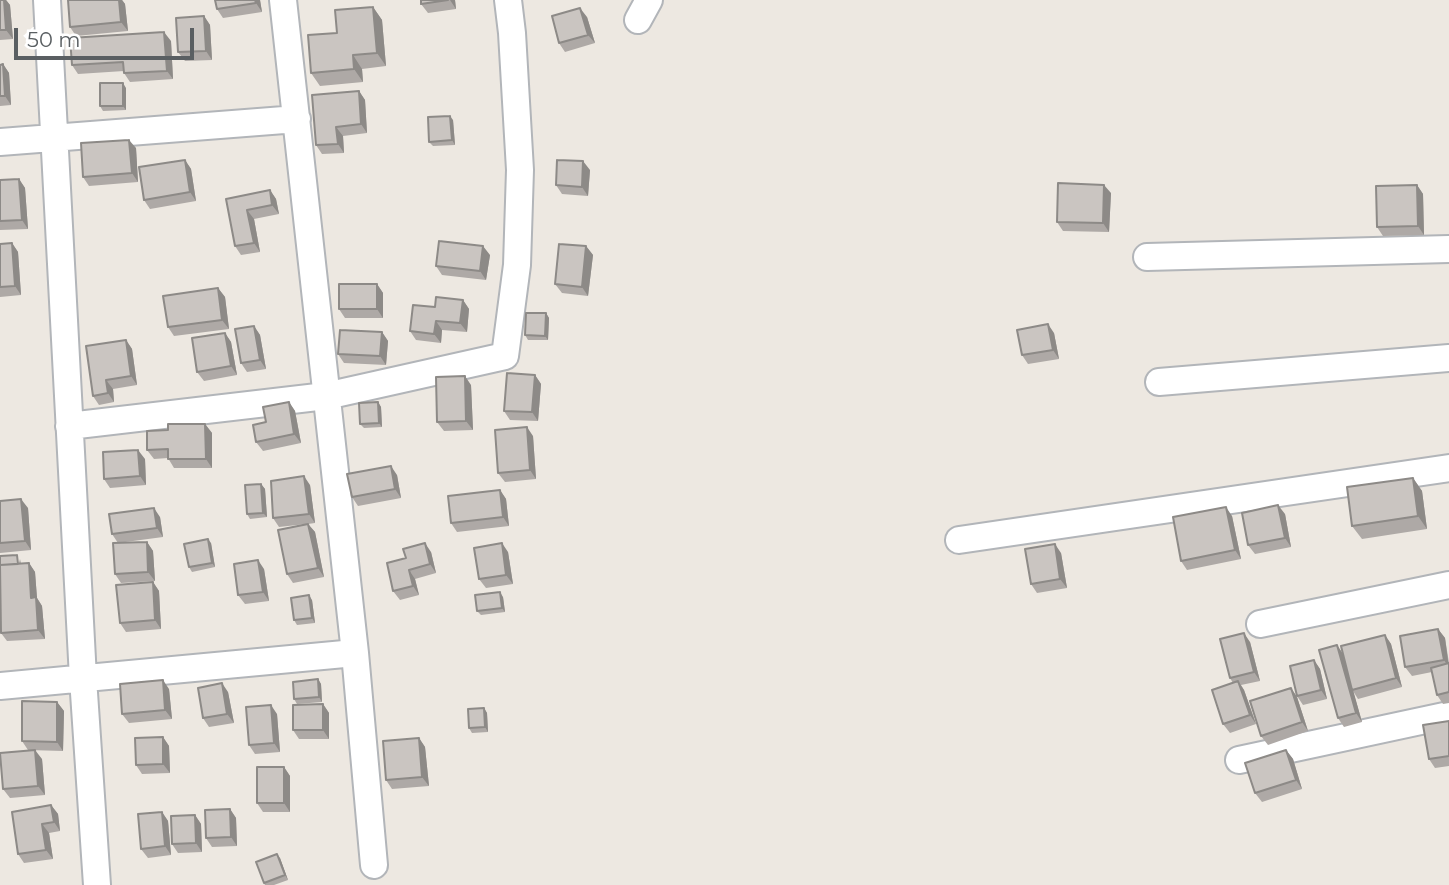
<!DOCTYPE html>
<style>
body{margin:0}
#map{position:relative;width:1449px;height:885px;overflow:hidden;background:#ede8e1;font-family:Montserrat,sans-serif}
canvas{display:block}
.scale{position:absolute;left:14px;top:28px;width:180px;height:32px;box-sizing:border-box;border:4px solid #5a5f62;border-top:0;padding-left:9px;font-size:21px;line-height:24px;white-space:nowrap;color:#5a5f62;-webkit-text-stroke:5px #fff;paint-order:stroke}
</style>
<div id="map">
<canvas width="1449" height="885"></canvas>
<div class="scale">50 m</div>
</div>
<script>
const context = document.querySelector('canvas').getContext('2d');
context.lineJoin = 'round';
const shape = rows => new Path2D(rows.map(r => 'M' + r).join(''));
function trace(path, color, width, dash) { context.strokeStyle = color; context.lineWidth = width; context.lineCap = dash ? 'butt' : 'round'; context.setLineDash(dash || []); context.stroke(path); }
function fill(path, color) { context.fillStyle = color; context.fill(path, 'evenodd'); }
const street = shape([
 [47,0,83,678,97,885],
 [283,0,355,653,374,865],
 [638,20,649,0],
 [0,142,297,119],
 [1147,257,1449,249],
 [1159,382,1449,358],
 [69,426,326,396,505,356,517,265,520,170,512,33,508,0],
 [959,540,1449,468],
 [1260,624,1449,585],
 [0,686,355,653],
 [1239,760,1449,715]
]);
const wall = shape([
 [0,0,6,0,10,5,13,39,0,40],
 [68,0,122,0,125,4,128,31,76,36,70,27],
 [215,0,260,0,262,12,223,18,217,9],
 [421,0,455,0,456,9,428,13,421,4],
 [373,7,382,20,386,66,362,69,363,82,320,86,311,73,337,33],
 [204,16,210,25,212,60,185,61,178,52],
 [587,17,595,43,565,52,559,43],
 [171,41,173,79,130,82,124,73,124,71,78,74,72,65],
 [3,64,9,73,11,105,0,106,0,65],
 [126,88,126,110,103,111,100,106],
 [359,91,365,100,367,133,343,136,344,153,322,154,316,145],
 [453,120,455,145,433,146,429,142],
 [136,148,138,182,89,186,83,177],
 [185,160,191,169,196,201,150,209,144,200],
 [590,170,588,196,562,194,556,185],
 [19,179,25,188,28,229,0,230,0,180],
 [1417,185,1423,194,1424,235,1383,236,1377,227],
 [270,190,276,199,279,214,254,219,260,252,241,255,235,246,226,199],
 [1111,193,1109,232,1063,231,1057,222],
 [12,243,18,252,21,295,0,297,0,244],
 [586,246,593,255,588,296,562,293,555,284],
 [490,255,486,280,442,275,436,266],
 [377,284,383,293,383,318,345,318,339,309],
 [218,288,225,297,229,329,174,336,168,327],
 [463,300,469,309,467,332,442,330,441,343,416,340,410,331,435,307],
 [546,313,549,318,548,340,528,340,525,335],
 [254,326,260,335,266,369,247,372,241,363],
 [382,332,388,341,386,365,344,363,338,354],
 [225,333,231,342,237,375,204,381,197,372],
 [1054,333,1059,359,1028,364,1022,355],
 [126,340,132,349,137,385,113,389,114,402,99,405,93,396],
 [535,375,541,384,538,421,510,420,504,411],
 [471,385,473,430,444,431,437,422],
 [289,402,295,411,301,443,263,451,256,442],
 [378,402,381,407,382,427,364,428,360,424],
 [205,424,212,433,212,468,174,468,168,458,154,459,147,450],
 [533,436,536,479,505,482,498,473],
 [145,459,146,485,110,488,104,479],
 [397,475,401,498,358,506,352,497],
 [1413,478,1422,491,1427,529,1362,539,1352,526],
 [261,484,265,489,267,517,250,519,247,514],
 [310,485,315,523,308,524,315,532,324,577,293,583,287,574,306,524,279,527,273,518],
 [500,490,506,499,509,526,457,532,451,523],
 [0,501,28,508,31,550,0,553],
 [1285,514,1291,547,1255,554,1248,545],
 [1232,516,1241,559,1187,570,1181,561],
 [160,517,163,537,118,543,147,542,153,551,155,581,121,583,115,574,118,543,112,534],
 [211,543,215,567,192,572,189,567],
 [431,552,436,573,415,579,419,595,400,600,393,591,387,563],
 [508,552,513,584,486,588,479,579],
 [1061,553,1067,588,1037,593,1031,584],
 [20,559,21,563,29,563,35,572,37,598,42,606,45,639,7,641,1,633],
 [264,569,269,601,245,604,238,595],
 [153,582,159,591,161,629,126,632,120,623],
 [503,597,505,612,481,615,477,611],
 [312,600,315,623,297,625,294,620],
 [1438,629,1445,638,1449,663,1449,703,1443,704,1437,695,1432,672,1412,676,1405,667],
 [1385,635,1391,644,1402,687,1358,699,1353,691,1362,722,1344,727,1338,718,1337,645,1343,654],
 [1250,642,1260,681,1241,685,1244,690,1256,724,1230,733,1223,724,1233,683,1230,678],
 [1314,660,1320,669,1327,699,1303,705,1297,696],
 [318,679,321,684,322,702,297,704,294,699],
 [1291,688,1297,697,1308,731,1268,745,1261,736],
 [169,689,172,719,129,723,122,714],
 [228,692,234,723,209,727,203,718],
 [57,702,64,711,63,751,28,750,22,741],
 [323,704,329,713,329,739,299,739,293,730],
 [484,708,487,713,488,732,472,733,469,728],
 [277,714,280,752,255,754,249,745],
 [1449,721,1449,766,1435,768,1429,759],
 [163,737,169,746,170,773,142,774,136,765],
 [419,738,425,747,429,786,392,789,386,780],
 [1286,750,1293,759,1302,789,1262,802,1255,793],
 [42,759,45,795,10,798,3,789],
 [284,767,290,776,290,812,263,812,257,803],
 [51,805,58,814,60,831,49,833,53,859,24,863,18,854],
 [230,809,236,818,237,846,212,847,206,838],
 [162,812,168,821,171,855,148,858,141,849],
 [195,815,201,824,202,852,178,853,172,844],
 [280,858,288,880,274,885,265,885,264,883]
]);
const shadedWall = shape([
 [4,0,6,0,10,5,13,39,6,30],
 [119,0,122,0,125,4,128,31,121,22],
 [255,0,260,0,262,12,256,3],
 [450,0,455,0,456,9],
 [373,7,382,20,386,66,377,53],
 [580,8,587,17,595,43,588,35],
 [204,16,210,25,212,60,206,51],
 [164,32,171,41,173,79,167,71],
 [353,55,362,69,363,82,354,69],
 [3,64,9,73,11,105,5,96],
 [123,83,126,88,126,110,123,106],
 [359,91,365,100,367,133,361,124],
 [450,116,453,120,455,145,452,140],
 [336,127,343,136,344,153,338,144],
 [129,140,136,148,138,182,132,173],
 [185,160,191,169,196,201,190,192],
 [583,161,590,170,588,196,582,187],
 [19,179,25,188,28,229,22,220],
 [1104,185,1111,193,1109,232,1103,223],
 [1417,185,1423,194,1424,235,1418,226],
 [270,190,276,199,279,214,272,205],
 [247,210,254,219,260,252,254,243],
 [12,243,18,252,21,295,15,286],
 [483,246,490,255,486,280,480,271],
 [586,246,593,255,588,296,582,287],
 [377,284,383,293,383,318,377,309],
 [218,288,225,297,229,329,222,320],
 [463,300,469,309,467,332,460,323],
 [546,313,549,318,548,340,545,336],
 [436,321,442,330,441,343,434,334],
 [1048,324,1054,333,1059,359,1053,350],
 [254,326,260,335,266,369,260,360],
 [382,332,388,341,386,365,380,356],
 [225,333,231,342,237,375,231,366],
 [126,340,132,349,137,385,131,376],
 [535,375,541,384,538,421,532,412],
 [465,376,471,385,473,430,466,421],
 [106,380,113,389,114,402,108,393],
 [289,402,295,411,301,443,294,434],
 [378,402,381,407,382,427,379,423],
 [205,424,212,433,212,468,206,459],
 [527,427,533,436,536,479,530,470],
 [138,450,145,459,146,485,140,476],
 [391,466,397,475,401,498,395,489],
 [304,476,310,485,315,523,309,514],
 [1413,478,1422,491,1427,529,1418,516],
 [261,484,265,489,267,517,263,513],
 [500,490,506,499,509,526,503,517],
 [21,499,28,508,31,550,25,541],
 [1278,505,1285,514,1291,547,1285,538],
 [1226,507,1232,516,1241,559,1235,550],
 [154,508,160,517,163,537,157,528],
 [308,524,315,532,324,577,318,568],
 [208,539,211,543,215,567,212,563],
 [147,542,153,551,155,581,148,572],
 [425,543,431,552,436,573,430,564],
 [502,543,508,552,513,584,506,575],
 [1055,544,1061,553,1067,588,1060,579],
 [258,560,264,569,269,601,263,592],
 [29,563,35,572,37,598,42,606,45,639,38,630,31,598],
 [409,570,415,579,419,595,413,586],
 [153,582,159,591,161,629,155,620],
 [500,592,503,597,505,612,502,608],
 [309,595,312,600,315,623,312,618],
 [1438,629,1445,638,1449,668,1444,660],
 [1244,633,1250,642,1260,681,1254,672],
 [1385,635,1391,644,1402,687,1396,678],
 [1337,645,1343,654,1362,722,1356,713],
 [1314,660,1320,669,1327,699,1321,690],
 [318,679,321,684,322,702,319,697],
 [163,680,169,689,172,719,165,710],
 [1238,681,1244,690,1256,724,1250,715],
 [222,683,228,692,234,723,227,714],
 [1291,688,1297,697,1308,731,1302,722],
 [57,702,64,711,63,751,57,742],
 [323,704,329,713,329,739,323,730],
 [271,705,277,714,280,752,274,743],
 [484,708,487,713,488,732,485,727],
 [163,737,169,746,170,773,163,764],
 [419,738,425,747,429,786,422,777],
 [35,750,42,759,45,795,38,786],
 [1286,750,1293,759,1302,789,1296,780],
 [284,767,290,776,290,812,284,803],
 [51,805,58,814,60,831,54,822],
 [230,809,236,818,237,846,231,837],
 [162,812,168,821,171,855,165,846],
 [195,815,201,824,202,852,196,843],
 [42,824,49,833,53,859,46,850],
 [277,854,280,858,288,880,285,875]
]);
const building = shape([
 [0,0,4,0,6,30,0,30,0,0],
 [68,0,119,0,121,22,70,27,68,0],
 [215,0,255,0,256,3,217,9,215,0],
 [421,0,448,0,421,4,421,0],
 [373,7,377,53,353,55,354,69,311,73,308,35,337,33,335,10,373,7],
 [580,8,588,35,559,43,552,16,580,8],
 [204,16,206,51,178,52,176,18,204,16],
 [164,32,167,71,124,73,123,62,72,65,70,38,164,32],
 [3,64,5,96,0,96,0,65,3,64],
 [100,83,123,83,123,106,100,106,100,83],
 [359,91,361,124,336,127,338,144,316,145,312,95,359,91],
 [450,116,452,140,429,142,428,117,450,116],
 [129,140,132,173,83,177,81,143,129,140],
 [185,160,190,192,144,200,139,167,185,160],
 [557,160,583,161,582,187,556,185,557,160],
 [19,179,22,220,0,221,0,180,19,179],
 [1058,183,1104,185,1103,223,1057,222,1058,183],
 [1417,185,1418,226,1377,227,1376,186,1417,185],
 [270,190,272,205,247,210,254,243,235,246,226,199,270,190],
 [439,241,483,246,480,271,436,266,439,241],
 [12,243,15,286,0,287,0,244,12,243],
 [559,244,586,246,582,287,555,284,559,244],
 [339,284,377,284,377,309,339,309,339,284],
 [218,288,222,320,168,327,163,296,218,288],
 [436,297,463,300,460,323,436,321,434,334,410,331,413,305,435,307,436,297],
 [526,313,546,313,545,336,525,335,526,313],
 [1048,324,1053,350,1022,355,1017,330,1048,324],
 [254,326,260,360,241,363,235,329,254,326],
 [340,330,382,332,380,356,338,354,340,330],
 [225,333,231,366,197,372,192,338,225,333],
 [126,340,131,376,106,380,108,393,93,396,86,346,126,340],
 [507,373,535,375,532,412,504,411,507,373],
 [465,376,466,421,437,422,436,377,465,376],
 [289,402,294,434,256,442,253,425,266,422,263,407,289,402],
 [378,402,379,423,360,424,359,403,378,402],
 [168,424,205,424,206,459,168,459,168,449,147,450,147,431,168,430,168,424],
 [527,427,530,470,498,473,495,430,527,427],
 [138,450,140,476,104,479,103,452,138,450],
 [391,466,395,489,352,497,347,474,391,466],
 [304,476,309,514,273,518,271,481,304,476],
 [1413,478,1418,516,1352,526,1347,487,1413,478],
 [261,484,263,513,247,514,245,485,261,484],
 [500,490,503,517,451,523,448,496,500,490],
 [21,499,25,541,0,543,0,501,21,499],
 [1278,505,1285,538,1248,545,1242,513,1278,505],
 [1226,507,1235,550,1181,561,1173,517,1226,507],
 [154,508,157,528,112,534,109,514,154,508],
 [308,524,318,568,287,574,278,530,308,524],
 [208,539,212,563,189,567,184,544,208,539],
 [147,542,148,572,115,574,113,543,147,542],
 [425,543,430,564,409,570,413,586,393,591,387,563,406,558,403,549,425,543],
 [502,543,506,575,479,579,474,548,502,543],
 [1055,544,1060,579,1031,584,1025,549,1055,544],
 [17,555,18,564,0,565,0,556,17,555],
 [258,560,263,592,238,595,234,564,258,560],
 [29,563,31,598,36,597,38,630,1,633,0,565,29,563],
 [153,582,155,620,120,623,116,585,153,582],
 [500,592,502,608,477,611,475,595,500,592],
 [309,595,312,618,294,620,291,598,309,595],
 [1438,629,1444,660,1405,667,1400,636,1438,629],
 [1244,633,1254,672,1230,678,1220,639,1244,633],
 [1385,635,1396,678,1352,690,1341,646,1385,635],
 [1337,645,1356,713,1338,718,1319,650,1337,645],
 [1314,660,1321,690,1297,696,1290,666,1314,660],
 [1449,663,1449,692,1437,695,1431,668,1449,663],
 [318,679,319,697,294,699,293,682,318,679],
 [163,680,165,710,122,714,120,684,163,680],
 [1238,681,1250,715,1223,724,1212,690,1238,681],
 [222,683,227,714,203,718,198,688,222,683],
 [1291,688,1302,722,1261,736,1250,701,1291,688],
 [22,701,57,702,57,742,22,741,22,701],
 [323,704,323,730,293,730,293,705,323,704],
 [271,705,274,743,249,745,246,707,271,705],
 [484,708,485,727,469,728,468,709,484,708],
 [1449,721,1449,756,1429,759,1423,725,1449,721],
 [163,737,163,764,136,765,135,738,163,737],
 [419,738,422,777,386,780,383,741,419,738],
 [35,750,38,786,3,789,0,753,35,750],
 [1286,750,1296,780,1255,793,1245,763,1286,750],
 [257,767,284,767,284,803,257,803,257,767],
 [51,805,54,822,42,824,46,850,18,854,12,812,51,805],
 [230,809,231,837,206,838,205,810,230,809],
 [162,812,165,846,141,849,138,814,162,812],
 [195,815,196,843,172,844,171,816,195,815],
 [277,854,285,875,264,883,256,862,277,854]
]);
trace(street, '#b2b5b9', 30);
trace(street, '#fff', 26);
fill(wall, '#aea9a6');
fill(shadedWall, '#8d8a87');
fill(building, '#cac5c1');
trace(building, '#8d8a87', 2);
</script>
